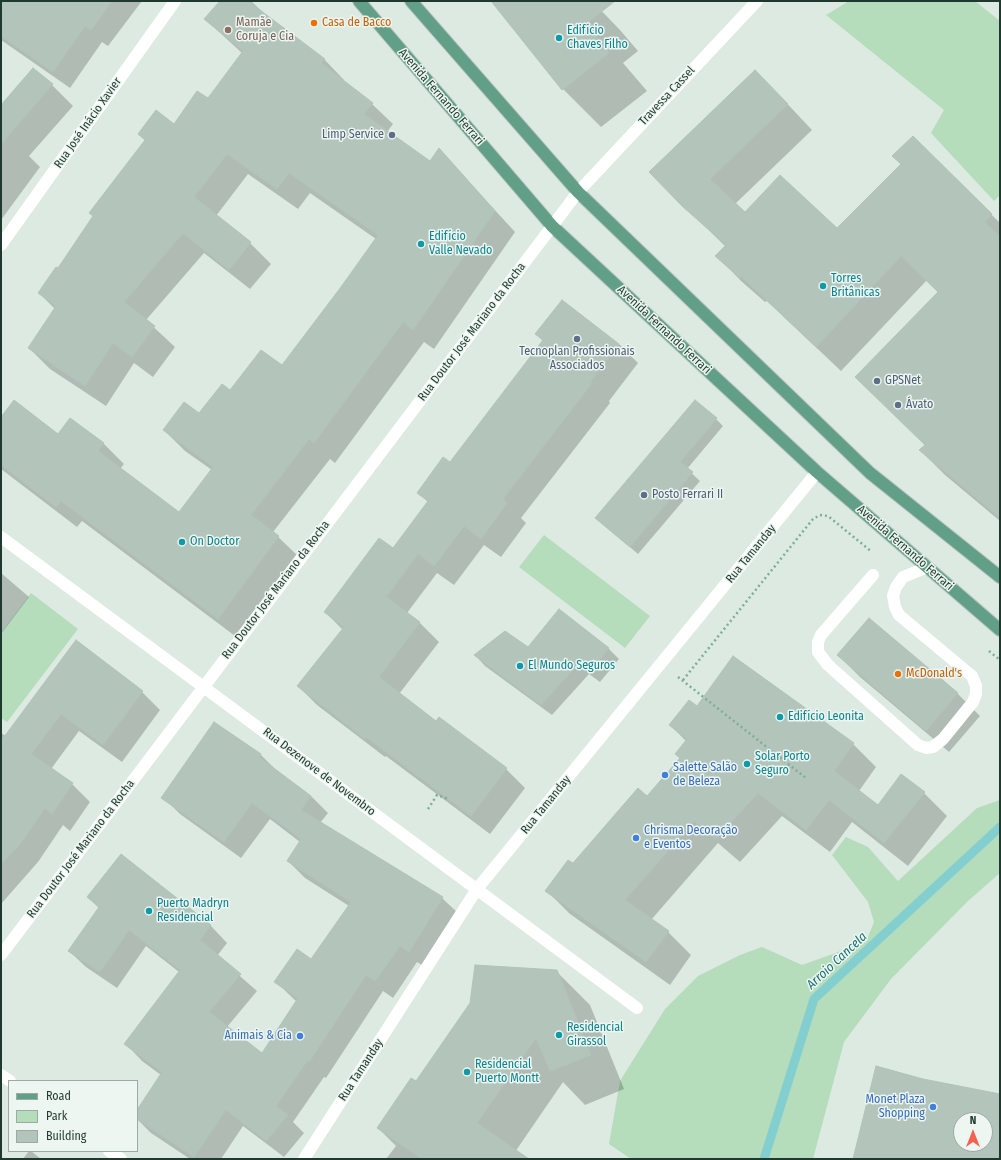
<!DOCTYPE html>
<meta charset="utf-8">
<style>
body{margin:0}
#map{position:relative;width:1001px;height:1160px;overflow:hidden;background:#ddeae2;font-family:"Fira Sans Condensed",sans-serif}
canvas{display:block}
.frame{position:absolute;inset:0;border:2px solid #1f392e;pointer-events:none}
.legend{position:absolute;left:8px;top:1080px;width:130px;height:72px;box-sizing:border-box;background:#edf6f1;border:1px solid #9baaa3;margin:0;padding:5px 7px;list-style:none;font-size:12px;color:#1f392e}
.legend li{display:flex;align-items:center;gap:8px;height:20px}
.legend b{width:20px;border:1px solid #9baaa3}
.north{position:absolute;left:953px;top:1112px;width:40px;height:40px;box-sizing:border-box;background:#edf6f1;border:1px solid #9baaa3;border-radius:50%;rotate:0deg;font-size:11px;font-weight:700;line-height:16px;text-align:center;color:#1f392e}
.north::after{content:'';display:block;margin:auto;width:14px;height:18px;background:#f46351;clip-path:polygon(50% 0,100% 100%,50% 72%,0 100%)}
</style>
<div id="map">
<canvas width="1001" height="1160"></canvas>
<div class="frame"></div>
<ul class="legend">
<li><b style="height:5px;background:#61a087"></b>Road</li>
<li><b style="height:11px;background:#b5dcbb"></b>Park</li>
<li><b style="height:11px;background:#b3c4bb"></b>Building</li>
</ul>
<div class="north">N</div>
</div>
<script>
const context = document.querySelector('canvas').getContext('2d');
context.lineJoin = 'round';
function fill(path, color) { context.fillStyle = color; context.fill(path, 'evenodd'); }
const shape = rows => new Path2D(rows.map(r => 'M' + r).join(''));
function trace(path, color, width, dash) { context.strokeStyle = color; context.lineWidth = width; context.lineCap = dash ? 'butt' : 'round'; context.setLineDash(dash || []); context.stroke(path); }
function label(font, color, halo, rows, align = 'center') {
  context.font = font + ' "Fira Sans Condensed",sans-serif'; context.lineWidth = 3; context.setLineDash([]); context.textBaseline = 'middle'; context.strokeStyle = halo; context.fillStyle = color; for (const [text, x, y, turn = 0] of rows) {
    context.save(); context.translate(x, y); context.rotate((+turn || 0) * Math.PI / 180); context.textAlign = isNaN(turn) ? turn : align; if (halo) context.strokeText(text, 0, 0); context.fillText(text, 0, 0); context.restore();
  }
}
const green = shape([
 [849,1,975,1,1000,21,1000,195,994,201,931,133,944,110,826,15],
 [544,535,650,616,625,648,519,567],
 [31,593,78,629,7,722,1,718,1,633],
 [1000,800,1000,873,968,901,891,979,844,1042,813,1159,631,1159,609,1144,620,1081,665,1009,698,976,740,955,762,947,802,965,866,942,874,922,868,902,832,855,846,837,868,847,898,881,977,808]
]);
const shadow = shape([
 [1,1,142,1,108,46,102,42,70,88,1,40],
 [221,1,251,1,269,18,324,59,344,80,343,82,372,104,393,124,387,132,430,162,439,149,515,232,434,349,424,342,335,463,330,459,273,532,299,557,239,639,82,521,77,527,1,469,1,419,58,435,103,443,124,464,120,469,180,514,212,470,185,451,164,430,200,414,230,391,282,367,342,288,376,239,310,193,298,209,248,174,216,216,250,243,271,264,250,289,204,253,146,320,175,347,153,377,134,363,106,406,50,369,29,348,55,309,39,293,174,125,208,100,243,54,205,19],
 [509,1,592,1,620,30,638,51,623,63,647,91,601,127,563,89,499,9],
 [52,85,73,106,29,156,40,167,1,220,1,106],
 [780,96,812,130,735,204,745,213,837,229,902,164,913,137,1000,223,1000,521,945,475,920,450,926,446,939,292,927,280,841,371,767,301,765,302,741,281,717,256,726,247,683,205],
 [536,334,619,344,638,363,609,401,610,403,521,518,526,523,501,557,484,545,454,585,437,573,407,613,420,623,439,642,399,694,436,723,506,769,525,788,490,834,386,756,385,757,317,705,298,686,343,630,325,612,393,549,428,502,418,492,450,463,544,342],
 [716,419,723,426,687,469,700,481,638,554,604,525],
 [1,573,29,597,1,634],
 [869,619,958,694,980,716,949,752,860,677,838,655],
 [76,642,142,692,160,710,122,762,79,731,51,769,72,784,90,802,70,831,63,825,38,862,1,904,1,733,6,736],
 [608,648,619,659,600,682,589,674,552,715,485,666,475,655,528,649],
 [697,707,853,744,876,767,859,791,878,806,902,775,924,793,947,816,908,866,852,822,830,852,782,816,740,862,718,843,651,920,668,932,691,955,670,985,570,914,547,891,573,864,647,797,681,759,676,754,687,742,670,725],
 [214,723,261,755,278,772,311,796,328,813,320,823,442,898,459,914,427,968,417,962,393,998,383,991,326,1078,324,1077,293,1122,304,1133,284,1157,243,1126,221,1159,190,1159,151,1133,137,1119,137,1112,161,1075,142,1061,126,1044,179,972,146,946,117,988,86,967,69,951,99,908,88,897,121,856,211,926,227,943,217,956,257,991,227,1027,262,1055,297,1002,276,982,312,960,349,906,305,878,288,861,300,842,270,819,241,858,180,814,163,797],
 [556,971,590,1005,624,1089,585,1105,563,1082,515,1152,522,1159,386,1159,396,1146,378,1128,416,1083],
 [29,1151,31,1151,41,1159,23,1159]
]);
const stream = shape([
 [764,1159,814,999,1000,827]
]);
const building = shape([
 [1,1,112,1,91,30,85,26,53,72,1,36,1,1],
 [220,1,248,1,325,59,321,63,373,103,364,114,430,161,439,148,495,211,413,330,403,322,314,443,309,439,251,515,279,536,218,619,61,501,56,507,1,465,1,417,14,400,58,434,70,418,104,443,98,451,179,512,213,467,163,430,184,402,199,413,222,384,230,390,261,350,282,365,341,287,378,235,289,173,277,189,227,154,194,197,251,242,229,270,183,233,124,302,155,326,132,357,113,343,85,386,28,348,56,306,38,293,56,267,58,268,93,216,89,213,145,140,138,134,156,110,174,124,197,91,208,98,243,51,204,19,220,1],
 [491,1,615,1,586,24,609,53,562,90,491,1],
 [33,68,53,84,1,144,1,105,33,68],
 [755,70,788,104,710,179,745,212,780,175,837,228,901,164,892,156,913,136,992,214,985,222,1000,237,1000,518,919,450,925,445,855,377,938,292,901,256,816,347,741,276,740,278,715,256,726,245,682,206,649,172,755,70],
 [562,300,619,344,590,382,592,383,503,499,507,503,481,539,464,526,434,566,418,554,386,597,420,622,379,677,436,721,439,717,507,768,471,816,366,737,365,739,297,686,344,627,324,612,379,538,393,548,428,501,417,493,443,457,450,462,543,340,535,334,562,300],
 [695,400,717,418,680,462,693,472,630,547,595,518,695,400],
 [559,609,609,648,589,673,578,664,541,705,474,655,505,631,528,647,559,609],
 [869,618,958,693,926,731,837,655,869,618],
 [76,640,143,691,103,745,61,714,31,754,73,783,52,814,45,808,20,844,1,864,1,741,76,640],
 [733,656,854,743,834,771,878,805,901,774,925,792,884,843,829,800,806,830,758,793,716,839,694,821,625,900,669,931,646,962,545,891,568,860,573,863,638,788,647,796,680,758,675,754,687,739,669,725,689,700,697,706,733,656],
 [214,722,261,754,259,757,311,796,301,810,443,897,409,952,400,946,375,981,366,975,309,1062,307,1061,276,1106,288,1115,266,1141,226,1110,194,1157,137,1119,137,1110,162,1072,124,1044,180,970,129,930,100,972,68,951,99,907,87,897,121,854,211,925,200,940,241,974,209,1012,262,1053,298,998,274,982,297,949,311,959,351,902,287,861,301,839,252,803,224,842,161,798,214,722],
 [475,965,557,970,591,1055,550,1071,536,1038,477,1123,529,1159,422,1159,377,1128,411,1078,416,1081,470,1003,475,965],
 [876,1066,923,1079,1000,1094,1000,1159,853,1159,876,1066],
 [961,1120,985,1120,985,1144,961,1144,961,1120]
]);
const path = shape([
 [989,651,1000,660],
 [678,677,806,778],
 [683,680,813,519,820,515,828,516,872,552],
 [428,809,437,795,448,799]
]);
const minor = shape([
 [1,245,175,1],
 [1,537,637,1008],
 [873,575,821,635,818,642,818,652,828,665,918,745,926,748,933,747,943,739,973,702,976,694,976,686,972,676,899,615,895,607,893,596,896,587,903,577,928,567],
 [1,955,578,192,757,1],
 [1,1075,10,1081],
 [109,1151,121,1159],
 [304,1159,477,889,817,472]
]);
const major = shape([
 [359,1,552,226,817,472,1000,630],
 [411,1,578,192,870,473,1000,577]
]);
const markers = [
 [314,23,4,"#e8710a"],
 [228,30,4,"#8d6e63"],
 [559,38,4,"#0f9aa8"],
 [392,135,4,"#5c6f8a"],
 [421,244,4,"#0f9aa8"],
 [823,286,4,"#0f9aa8"],
 [577,339,4,"#5c6f8a"],
 [877,381,4,"#5c6f8a"],
 [898,405,4,"#5c6f8a"],
 [644,495,4,"#5c6f8a"],
 [182,542,4,"#0f9aa8"],
 [520,666,4,"#0f9aa8"],
 [898,674,4,"#e8710a"],
 [780,717,4,"#0f9aa8"],
 [747,764,4,"#0f9aa8"],
 [665,775,4,"#3f7fe0"],
 [636,838,4,"#3f7fe0"],
 [149,911,4,"#0f9aa8"],
 [559,1035,4,"#0f9aa8"],
 [300,1036,4,"#3f7fe0"],
 [467,1072,4,"#0f9aa8"],
 [933,1107,4,"#3f7fe0"]
];
const educationNames = [
 ["Mamãe",236,23],
 ["Coruja e Cia",236,37]
];
const foodNames = [
 ["Casa de Bacco",322,23],
 ["McDonald's",906,674]
];
const cultureNames = [
 ["Edifício",567,31],
 ["Chaves Filho",567,45],
 ["Edifício",429,237],
 ["Valle Nevado",429,251],
 ["Torres",831,279],
 ["Britânicas",831,293],
 ["On Doctor",190,542],
 ["El Mundo Seguros",528,666],
 ["Edifício Leonita",788,717],
 ["Solar Porto",755,757],
 ["Seguro",755,771],
 ["Puerto Madryn",157,904],
 ["Residencial",157,918],
 ["Residencial",567,1028],
 ["Girassol",567,1042],
 ["Residencial",475,1065],
 ["Puerto Montt",475,1079]
];
const streetNames = [
 ["Travessa Cassel",667,96,-47],
 ["Avenida Fernando Ferrari",441,97,49],
 ["Rua José Inácio Xavier",88,123,-55],
 ["Avenida Fernando Ferrari",664,330,43],
 ["Rua Doutor José Mariano da Rocha",472,332,-53],
 ["Avenida Fernando Ferrari",905,548,41],
 ["Rua Tamanday",751,554,-51],
 ["Rua Doutor José Mariano da Rocha",276,590,-53],
 ["Rua Dezenove de Novembro",319,772,37],
 ["Rua Tamanday",546,805,-51],
 ["Rua Doutor José Mariano da Rocha",81,849,-53],
 ["Rua Tamanday",361,1070,-57]
];
const serviceNames = [
 ["Limp Service",384,135,"right"],
 ["Tecnoplan Profissionais",577,352,"center"],
 ["Associados",577,366,"center"],
 ["GPSNet",885,381],
 ["Ávato",906,405],
 ["Posto Ferrari II",652,495]
];
const shopNames = [
 ["Salette Salão",673,768],
 ["de Beleza",673,782],
 ["Chrisma Decoração",644,831],
 ["e Eventos",644,845],
 ["Animais & Cia",292,1036,"right"],
 ["Monet Plaza",925,1100,"right"],
 ["Shopping",925,1114,"right"]
];
const waterNames = [
 ["Arroio Cancela",837,961,-43]
];
fill(green, '#b5dcbb');
fill(shadow, '#0003');
trace(stream, '#83cfd0', 9);
fill(building, '#b3c4bb');
trace(building, '#b0c3b9', 1);
trace(major, '#bcc4c0', 14);
trace(path, '#7dae98', 2.5, [2, 3]);
trace(minor, '#fff', 12);
trace(major, '#61a087', 12);
for (const [x, y, r, color] of markers) { const dot = new Path2D(); dot.arc(x, y, r, 0, 2 * Math.PI); context.fillStyle = color; context.fill(dot); trace(dot, '#edf6f1', 1.5); }
label('12px', '#785e54', '#edf6f1', educationNames, 'left');
label('12px', '#c56008', '#edf6f1', foodNames, 'left');
label('12px', '#0d838f', '#edf6f1', cultureNames, 'left');
label('12px', '#1f392e', '#edf6f1', streetNames);
label('12px', '#4e5e75', '#edf6f1', serviceNames, 'left');
label('12px', '#366cbe', '#edf6f1', shopNames, 'left');
label('italic 13px', '#197175', '#edf6f1', waterNames);
</script>
